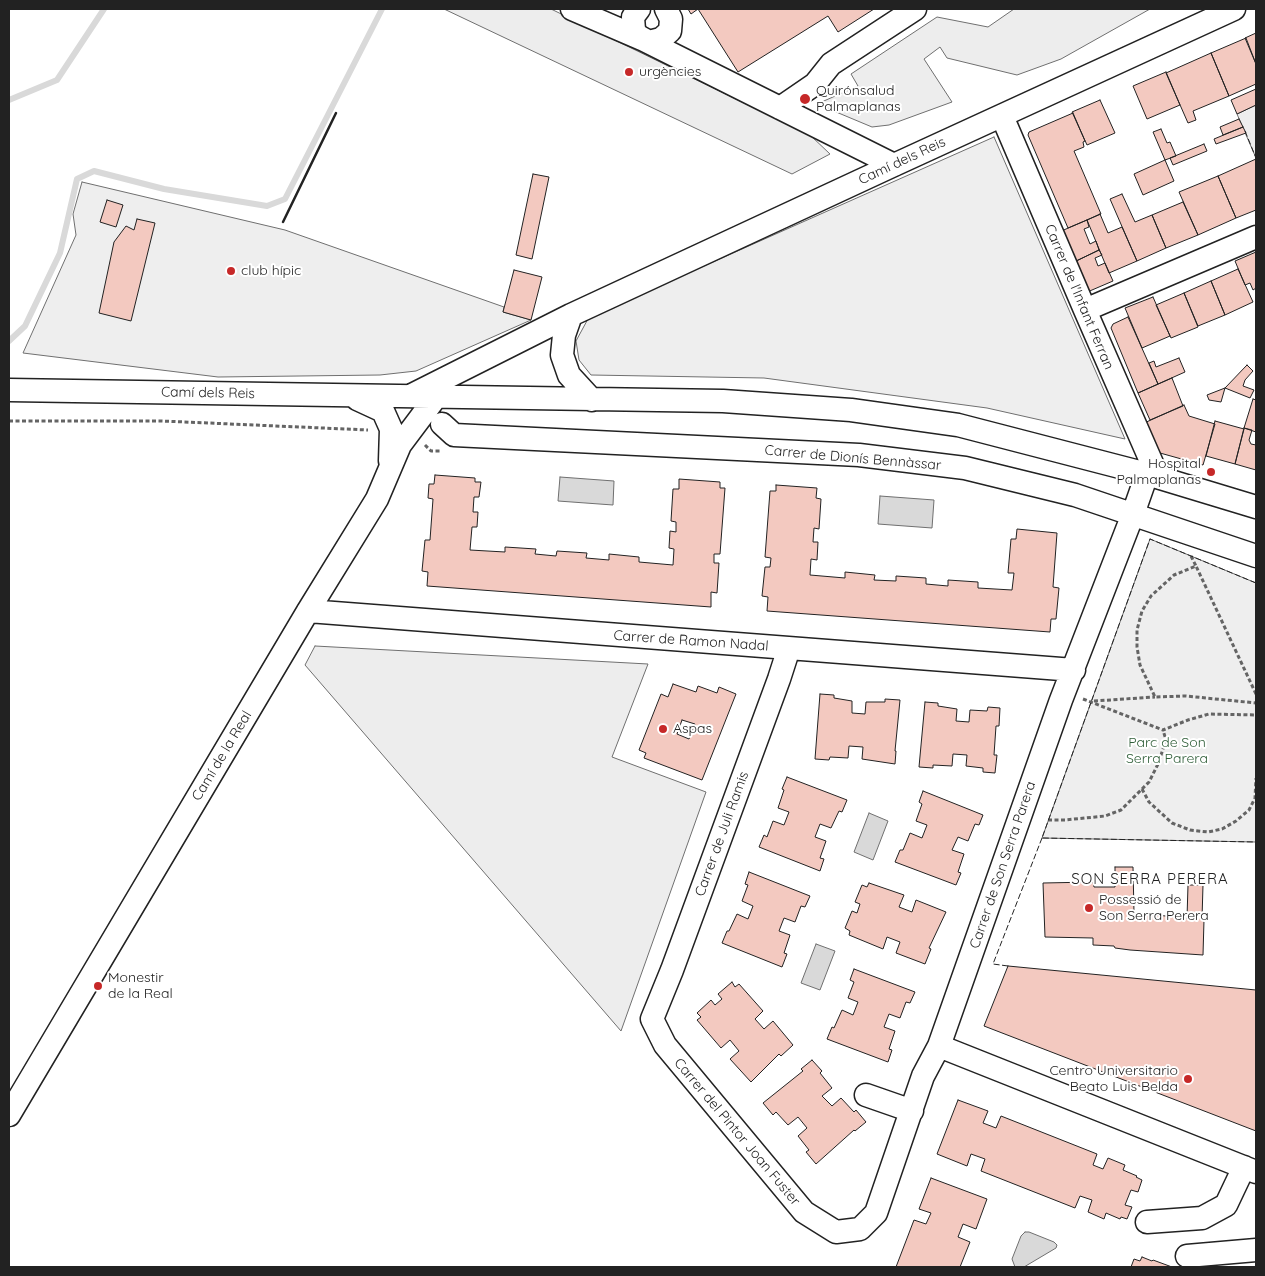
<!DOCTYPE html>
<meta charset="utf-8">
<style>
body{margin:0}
#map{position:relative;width:1265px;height:1276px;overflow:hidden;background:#fff;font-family:Quicksand,sans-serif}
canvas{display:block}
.frame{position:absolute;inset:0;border:10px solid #222;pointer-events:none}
</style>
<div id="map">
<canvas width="1265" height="1276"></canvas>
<div class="frame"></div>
</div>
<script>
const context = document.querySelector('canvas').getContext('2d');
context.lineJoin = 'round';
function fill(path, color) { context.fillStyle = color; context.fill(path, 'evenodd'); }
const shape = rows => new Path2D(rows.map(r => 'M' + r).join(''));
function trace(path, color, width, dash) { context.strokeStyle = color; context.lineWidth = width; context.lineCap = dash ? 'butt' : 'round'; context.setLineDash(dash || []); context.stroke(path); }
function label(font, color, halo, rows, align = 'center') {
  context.font = font + ' Quicksand,sans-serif'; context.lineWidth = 4; context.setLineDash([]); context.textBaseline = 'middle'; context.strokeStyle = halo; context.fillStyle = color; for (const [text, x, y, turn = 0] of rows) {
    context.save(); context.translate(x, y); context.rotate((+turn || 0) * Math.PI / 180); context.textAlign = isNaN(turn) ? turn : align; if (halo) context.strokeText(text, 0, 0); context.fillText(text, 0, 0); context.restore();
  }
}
const green = shape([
 [1256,105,1256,158,1237,114,1256,105],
 [994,137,1125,439,987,408,764,378,591,375,579,360,576,341,589,317,994,137],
 [82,182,285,230,504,307,503,312,531,320,416,371,380,375,218,377,23,353,76,235,73,214,82,182],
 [1150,539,1256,583,1256,842,1042,838,1150,539]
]);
const parking = shape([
 [444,9,551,9,810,135,830,154,792,174,444,9],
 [1014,9,1150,9,1061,59,1017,75,947,58,940,47,924,59,952,102,889,125,872,127,817,104,858,86,851,74,937,17,988,27,1014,9],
 [315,646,648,664,612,757,706,792,621,1031,305,665,315,646]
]);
const water = shape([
 [560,477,614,481,613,505,558,501,560,477],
 [880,496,934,500,932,528,878,524,880,496],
 [869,813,888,821,873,860,854,852,869,813],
 [816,944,835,951,820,990,801,983,816,944],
 [1025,1232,1029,1232,1054,1242,1057,1245,1056,1248,1024,1267,1015,1267,1012,1259,1021,1236,1025,1232]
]);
const stream = shape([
 [9,100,57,80,104,9],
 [9,341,25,326,60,253,77,179,94,171,164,189,267,206,285,199,382,9]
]);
const building = shape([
 [688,9,874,9,838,32,828,16,738,72,698,9,691,14,688,9],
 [1256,33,1256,64,1245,38,1256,33],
 [1246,38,1256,64,1256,84,1229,96,1211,53,1246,38],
 [1211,53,1229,96,1193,111,1196,120,1188,123,1166,73,1211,53],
 [1166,72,1180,105,1147,119,1133,86,1166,72],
 [1256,89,1256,105,1237,114,1231,100,1256,89],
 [1100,100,1115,133,1087,145,1072,112,1100,100],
 [1073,113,1085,141,1083,142,1084,147,1074,151,1101,214,1068,228,1028,135,1029,132,1073,113],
 [1239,119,1243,127,1223,135,1220,127,1239,119],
 [1243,127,1246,133,1216,144,1214,139,1243,127],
 [1161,129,1167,143,1170,142,1176,156,1165,160,1153,132,1161,129],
 [1204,144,1207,151,1173,165,1170,158,1204,144],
 [1256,159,1256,210,1236,218,1218,176,1256,159],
 [1165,160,1174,181,1143,195,1134,174,1165,160],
 [533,174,549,177,532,259,516,255,533,174],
 [1218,176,1236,218,1198,235,1179,192,1218,176],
 [1122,194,1135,222,1152,215,1166,248,1137,261,1110,199,1122,194],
 [107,200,123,205,116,227,100,222,107,200],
 [1183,202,1198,235,1166,248,1152,215,1183,202],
 [1100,214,1108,233,1122,227,1137,261,1109,273,1087,220,1100,214],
 [137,219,155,223,131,321,99,313,114,242,126,226,134,230,137,219],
 [1087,220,1089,227,1084,229,1090,244,1096,241,1099,250,1072,263,1059,232,1087,220],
 [1099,250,1102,255,1095,258,1098,266,1105,263,1113,281,1085,293,1072,263,1099,250],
 [1256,252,1256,288,1253,290,1250,283,1245,285,1235,261,1256,252],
 [1238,269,1253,302,1225,315,1211,281,1238,269],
 [514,270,542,277,531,320,503,312,514,270],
 [1211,281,1225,315,1198,326,1184,293,1211,281],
 [1184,293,1198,327,1171,338,1156,305,1184,293],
 [1153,297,1170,336,1142,348,1125,308,1153,297],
 [1128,317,1158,384,1138,393,1111,328,1113,324,1128,317],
 [1179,358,1185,372,1158,384,1149,363,1154,361,1156,367,1179,358],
 [1247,365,1253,371,1245,380,1243,386,1254,390,1250,398,1225,388,1247,365],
 [1172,378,1183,406,1150,420,1138,393,1172,378],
 [1225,388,1221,402,1209,400,1207,395,1225,388],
 [1253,399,1256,400,1256,432,1244,428,1253,399],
 [1184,405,1189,416,1215,424,1203,465,1160,453,1142,424,1184,405],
 [1215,421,1244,429,1235,464,1206,456,1215,421],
 [1244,428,1252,430,1249,440,1251,444,1256,445,1256,470,1235,464,1244,428],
 [435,475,475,478,475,482,481,482,479,497,474,497,473,512,478,512,477,527,472,527,470,550,505,552,505,547,536,549,535,554,556,556,557,551,587,553,586,558,609,560,609,554,639,557,639,562,673,565,674,549,669,548,670,531,676,532,676,522,671,521,673,489,679,489,679,479,720,482,720,488,725,488,720,554,714,554,714,563,719,563,717,593,711,592,711,607,427,586,428,572,422,571,425,540,430,540,433,499,428,498,429,484,434,484,435,475],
 [776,485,817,488,816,498,821,499,819,529,814,528,813,542,818,542,817,560,811,559,810,575,845,578,845,572,875,575,874,580,896,581,896,576,926,578,926,584,948,586,948,580,978,582,978,588,1012,590,1014,573,1008,573,1011,539,1016,539,1017,529,1057,533,1053,587,1059,588,1056,619,1051,619,1050,632,767,611,768,597,762,596,765,567,770,567,771,558,765,557,770,491,776,491,776,485],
 [673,684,696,692,698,686,717,693,719,687,736,694,702,780,644,758,646,753,639,750,661,694,668,697,673,684],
 [682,720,695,724,689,739,677,734,682,720],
 [820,694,834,695,834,698,852,701,852,713,865,714,866,702,885,702,885,699,900,700,895,751,896,751,895,764,862,759,863,747,849,746,848,758,830,757,829,760,815,759,820,694],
 [925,702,938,703,938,706,957,709,956,721,969,722,970,710,987,711,988,707,1000,708,999,726,996,726,994,755,997,755,995,773,983,772,983,768,966,766,967,755,953,754,952,766,933,765,933,768,919,767,925,702],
 [787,777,847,800,842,812,839,811,831,828,820,824,815,837,826,841,820,858,824,859,820,871,759,847,764,835,767,837,773,821,784,825,789,812,778,808,784,790,782,789,787,777],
 [923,791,983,815,979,825,975,824,968,841,958,837,952,850,964,854,958,872,961,873,956,885,895,862,900,850,903,850,910,833,922,838,927,825,916,821,922,804,919,802,923,791],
 [1115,867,1133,867,1134,913,1187,918,1188,885,1203,885,1202,919,1204,920,1203,955,1130,950,1115,948,1114,946,1093,945,1093,938,1045,937,1043,883,1093,882,1094,887,1115,887,1115,867],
 [749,872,810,896,805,907,801,906,795,922,784,918,779,931,790,935,784,953,787,954,782,967,722,943,727,931,729,931,737,914,748,919,753,906,742,901,748,885,745,884,749,872],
 [869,883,904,895,899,907,912,912,916,900,946,912,929,948,931,949,925,964,896,953,900,942,887,937,883,949,849,935,850,931,845,928,852,911,857,913,860,904,855,902,862,885,867,887,869,883],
 [1008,966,1256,990,1256,1131,984,1026,1008,966],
 [854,969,915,992,910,1003,906,1002,900,1018,889,1014,884,1027,895,1031,889,1049,892,1050,888,1062,827,1039,832,1027,834,1028,842,1010,853,1015,858,1002,848,998,854,982,850,980,854,969],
 [732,982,735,987,739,984,763,1011,755,1019,764,1029,773,1021,793,1045,781,1056,779,1054,751,1082,730,1059,739,1051,730,1040,721,1048,697,1020,701,1017,697,1013,711,1000,715,1005,722,999,718,994,732,982],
 [812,1060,822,1071,820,1073,832,1088,822,1096,832,1106,841,1098,854,1112,856,1110,866,1122,855,1131,854,1130,816,1164,806,1152,809,1150,798,1136,807,1128,798,1117,788,1125,776,1112,773,1115,763,1103,803,1071,801,1069,812,1060],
 [958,1100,988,1111,983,1123,996,1128,1001,1116,1097,1154,1093,1165,1103,1169,1108,1158,1125,1165,1123,1170,1137,1176,1136,1177,1142,1180,1138,1192,1131,1190,1125,1205,1132,1207,1127,1219,1121,1217,1120,1219,1106,1213,1104,1219,1088,1212,1092,1200,1080,1196,1075,1208,981,1171,985,1159,971,1154,967,1166,937,1154,958,1100],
 [931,1178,987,1199,976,1229,963,1224,958,1237,970,1242,960,1267,896,1267,914,1220,926,1224,931,1213,919,1209,931,1178],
 [1142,1257,1152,1261,1153,1260,1172,1267,1131,1267,1134,1259,1140,1261,1142,1257]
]);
const path = shape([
 [9,421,162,421,368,430],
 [425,445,431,451,441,451],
 [1191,556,1196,566],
 [1256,694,1196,566,1174,575,1151,596,1142,611,1137,630,1137,647,1140,665,1155,697,1186,696,1256,703],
 [1083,699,1163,730,1188,720,1209,714,1256,715],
 [1094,701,1155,697],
 [1142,789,1149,802,1172,823,1190,830,1208,832,1222,829,1236,821,1249,810,1255,798,1256,778],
 [1048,820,1065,820,1105,816,1121,810,1149,782,1158,764,1166,740,1163,730]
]);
const minor = shape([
 [572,9,644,40,894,165],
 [639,9,633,17,634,30,638,36,649,42,661,39,670,31,671,19,666,9],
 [780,108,815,84,831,64,915,9],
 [1002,116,1085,310,1158,477],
 [1085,310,1256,237],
 [571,315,564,335,562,355,569,375,592,400],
 [9,390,723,401,851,410,958,425,1147,474,1256,507],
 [412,395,571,315,894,165,1234,9],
 [357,399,383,411,391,429,390,461],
 [442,424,454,435,859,455,965,468,1075,495,1256,556],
 [308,611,1074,670],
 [789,648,779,679,672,970,652,1019,665,1045,804,1212,836,1232,860,1229,876,1213,923,1076,939,1046,1061,700,1133,514,1147,474],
 [939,1046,1256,1172],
 [866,1095,912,1111],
 [9,1115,308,611,377,499,400,445,436,397],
 [1147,1222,1202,1218,1226,1205,1244,1167],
 [1187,1256,1256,1250]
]);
const fence = shape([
 [1245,131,1256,158],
 [1256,583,1150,539,1042,838,1256,842],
 [1008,966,993,964,1042,838,1044,838]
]);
const wall = shape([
 [283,222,336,113]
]);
const markers = [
 [629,72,5,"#c62828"],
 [805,99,6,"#c62828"],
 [231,271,5,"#c62828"],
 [1211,472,5,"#c62828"],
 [663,729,5,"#c62828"],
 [1089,908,5,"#c62828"],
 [98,986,5,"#c62828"],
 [1188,1079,5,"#c62828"]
];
const poiNames = [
 ["urgències",639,72],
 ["Quirónsalud",816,91],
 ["Palmaplanas",816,107],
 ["club hípic",241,271],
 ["Hospital",1201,464,"right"],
 ["Palmaplanas",1201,480,"right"],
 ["Aspas",673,729],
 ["Possessió de",1099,900],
 ["Son Serra Perera",1099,916],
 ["Monestir",108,978],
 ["de la Real",108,994],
 ["Centro Universitario",1178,1071,"right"],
 ["Beato Luis Belda",1178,1087,"right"]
];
const streetNames = [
 ["Camí dels Reis",902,161,-25],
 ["Carrer de l'Infant Ferran",1079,297,67],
 ["Camí dels Reis",208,393,1],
 ["Carrer de Dionís Bennàssar",853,458,5],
 ["Carrer de Ramon Nadal",691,641,4],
 ["Camí de la Real",222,756,-59],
 ["Carrer de Juli Ramis",722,834,-70],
 ["Carrer de Son Serra Parera",1003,865,-71],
 ["Carrer del Pintor Joan Fuster",737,1132,50]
];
const parkNames = [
 ["Parc de Son",1167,743],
 ["Serra Parera",1167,759]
];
const neighbourhoodNames = [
 ["SON SERRA PERERA",1150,879]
];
fill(green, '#eee');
trace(green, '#6f6f6f', 1);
fill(parking, '#ededed');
trace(parking, '#6f6f6f', 1);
fill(water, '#d9d9d9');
trace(water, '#6f6f6f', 1);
trace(stream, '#d9d9d9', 6);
fill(building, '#f3c9c0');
trace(building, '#222', 1);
trace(minor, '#222', 25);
trace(path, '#646464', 3, [4, 2.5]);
trace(minor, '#fff', 22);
trace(fence, '#222', 1, [6, 2.5]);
trace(wall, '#222', 2.5);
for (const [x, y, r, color] of markers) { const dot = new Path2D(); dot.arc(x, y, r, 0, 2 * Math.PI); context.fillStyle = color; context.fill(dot); trace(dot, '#fff', 2); }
label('14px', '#222', '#fff', poiNames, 'left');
label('14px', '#222', '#fff', streetNames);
label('14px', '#2f5e38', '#fff', parkNames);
context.letterSpacing = '1px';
label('15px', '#222', '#fff', neighbourhoodNames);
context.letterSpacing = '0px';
</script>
